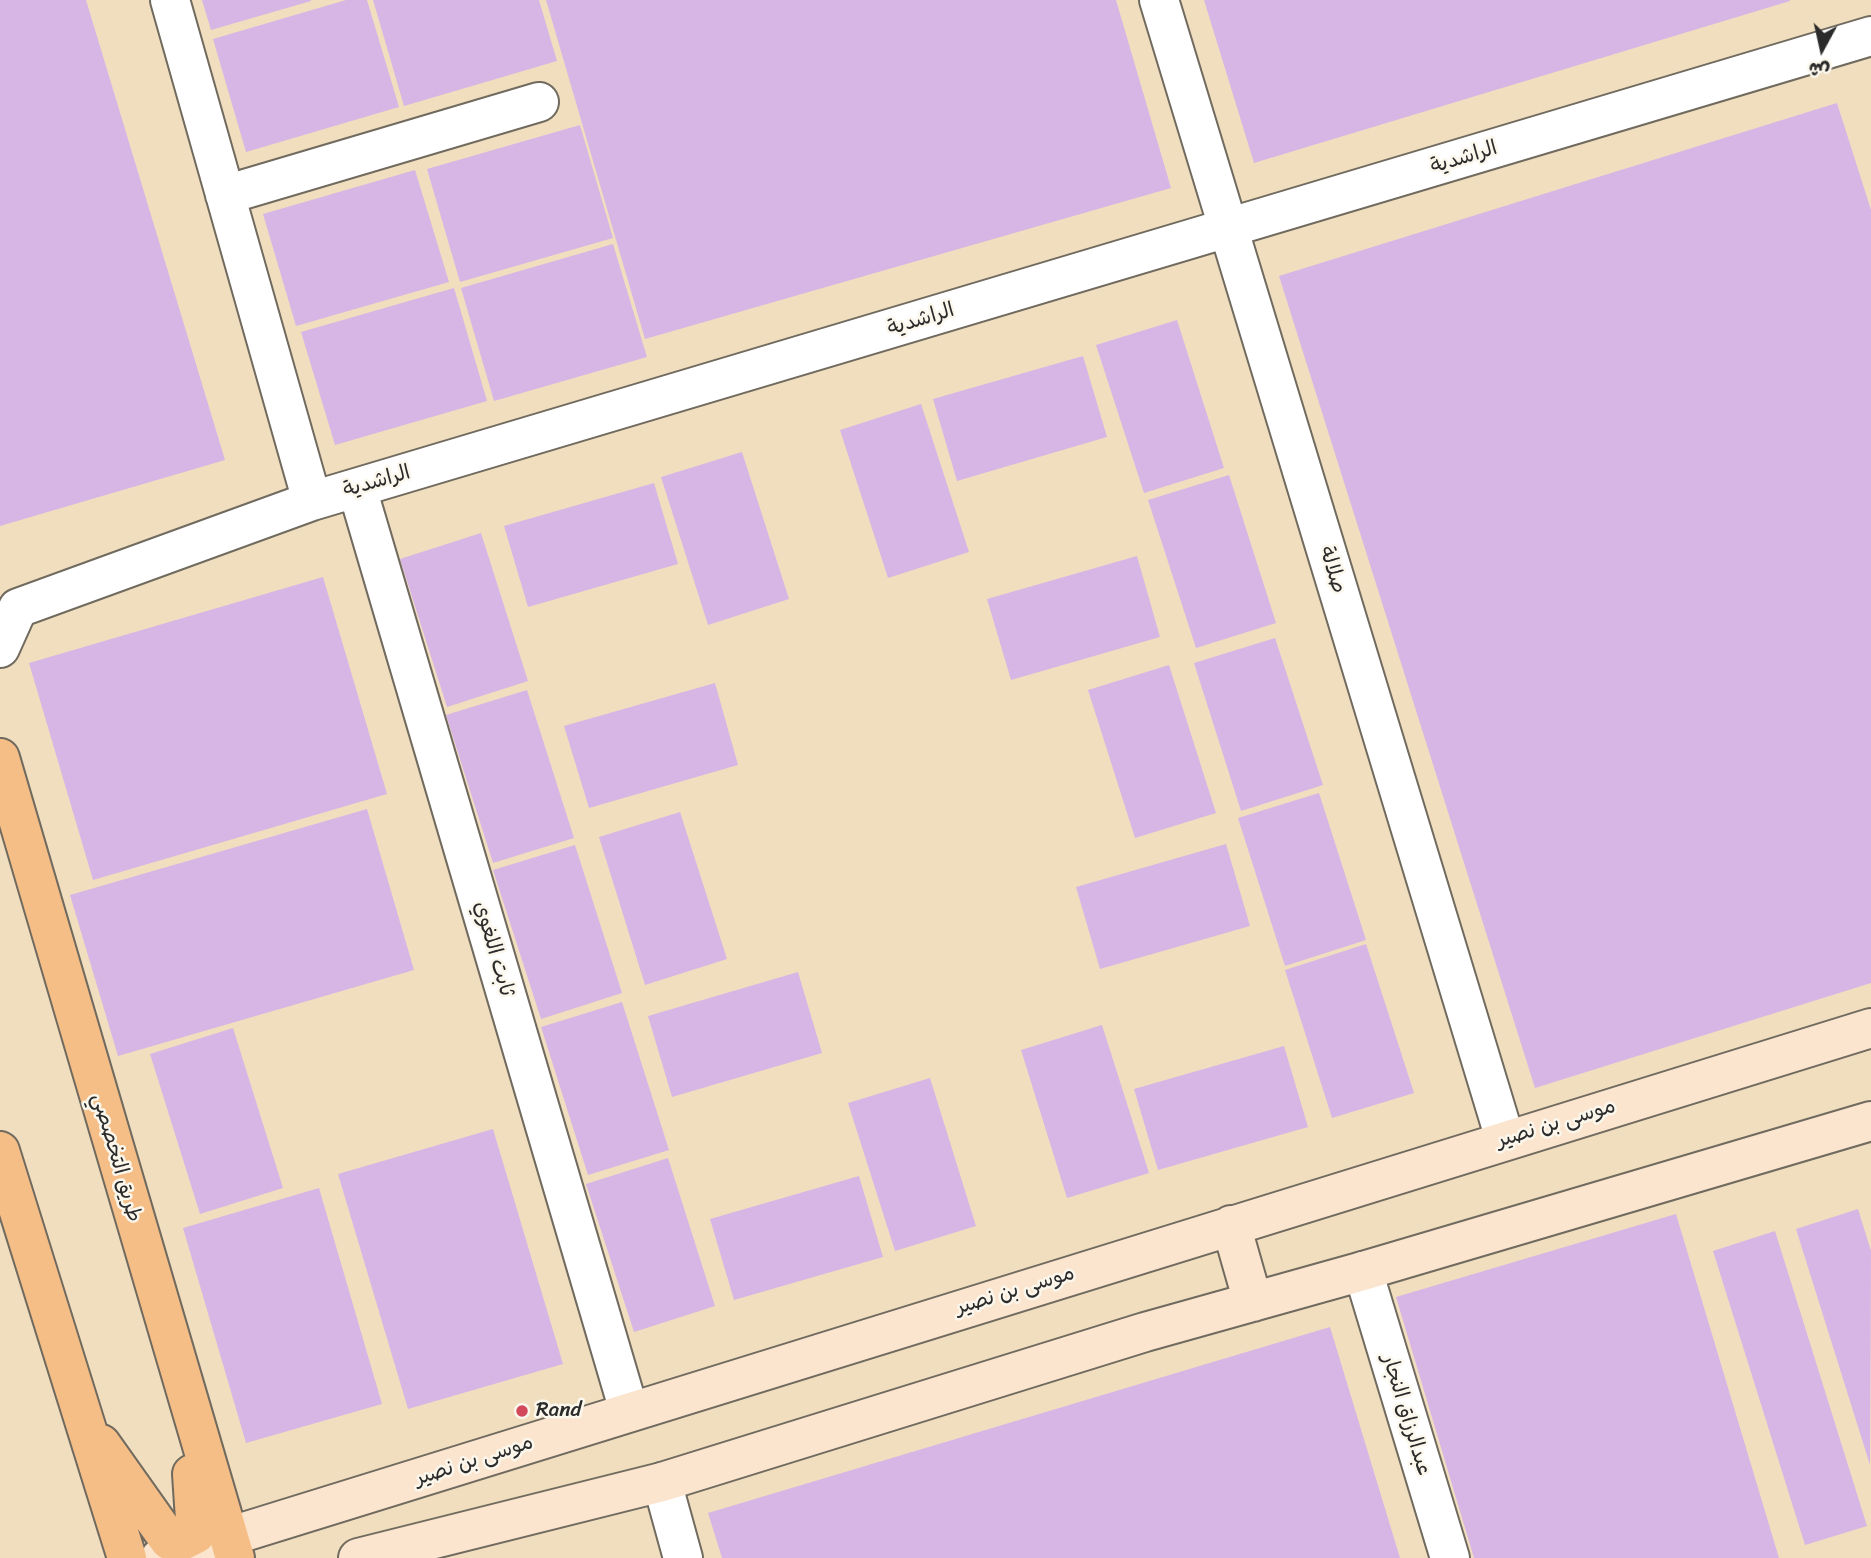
<!DOCTYPE html>
<meta charset="utf-8">
<style>
body{margin:0}
#map{position:relative;width:1871px;height:1558px;overflow:hidden;background:#f0debf;font-family:Sriracha,"Playpen Sans Arabic",sans-serif}
canvas{display:block}
.north{position:absolute;left:1787px;top:14px;width:70px;height:70px;-webkit-text-stroke:5px #fbf7ec;paint-order:stroke;rotate:188deg;font-size:19px;font-weight:700;line-height:28px;text-align:center;color:#2b2b2b}
.north::after{content:'';display:block;margin:auto;width:24px;height:32px;background:#2b2b2b;clip-path:polygon(50% 0,100% 100%,50% 72%,0 100%)}
</style>
<div id="map">
<canvas width="1871" height="1558"></canvas>
<div class="north">ش</div>
</div>
<script>
const context = document.querySelector('canvas').getContext('2d');
context.lineJoin = 'round';
function fill(path, color) { context.fillStyle = color; context.fill(path, 'evenodd'); }
const shape = rows => new Path2D(rows.map(r => 'M' + r).join(''));
function trace(path, color, width, dash) { context.strokeStyle = color; context.lineWidth = width; context.lineCap = dash ? 'butt' : 'round'; context.setLineDash(dash || []); context.stroke(path); }
function label(font, color, halo, rows, align = 'center') {
  context.font = font + ' Sriracha,"Playpen Sans Arabic",sans-serif'; context.lineWidth = 5; context.setLineDash([]); context.textBaseline = 'middle'; context.strokeStyle = halo; context.fillStyle = color; for (const [text, x, y, turn = 0] of rows) {
    context.save(); context.translate(x, y); context.rotate((+turn || 0) * Math.PI / 180); context.textAlign = isNaN(turn) ? turn : align; if (halo) context.strokeText(text, 0, 0); context.fillText(text, 0, 0); context.restore();
  }
}
const building = shape([
 [0,0,86,0,225,460,0,526],
 [202,0,311,0,311,1,211,30],
 [346,0,367,0,399,107,246,152,213,39],
 [373,0,539,0,557,61,404,106],
 [546,0,1116,0,1171,188,645,339],
 [1204,0,1790,0,1790,1,1254,163],
 [1837,103,1871,210,1871,983,1535,1088,1279,276],
 [580,125,613,238,460,282,427,169],
 [415,170,449,282,296,326,263,214],
 [613,244,647,357,494,401,461,288],
 [454,288,487,401,335,445,301,332],
 [1177,320,1224,468,1144,493,1096,345],
 [1083,356,1107,437,957,481,933,399],
 [921,404,969,552,888,578,840,430],
 [742,452,789,599,708,625,661,477],
 [1229,475,1276,623,1196,648,1148,500],
 [654,483,678,564,528,607,504,526],
 [481,533,528,681,447,707,400,559],
 [1137,556,1160,637,1011,680,987,599],
 [323,577,387,794,93,880,29,663],
 [1275,638,1323,785,1241,811,1194,663],
 [1169,665,1216,813,1135,838,1088,690],
 [715,683,738,765,589,808,564,726],
 [527,690,574,838,493,863,446,715],
 [1319,793,1366,940,1285,966,1238,818],
 [367,809,414,970,118,1056,70,895],
 [680,812,727,959,645,985,599,837],
 [1226,844,1250,926,1100,969,1076,887],
 [575,845,622,993,541,1019,493,870],
 [1366,944,1414,1093,1332,1118,1285,970],
 [798,972,822,1053,672,1097,648,1016],
 [622,1002,669,1150,588,1175,541,1027],
 [1102,1025,1149,1173,1067,1198,1021,1050],
 [233,1028,283,1188,200,1214,150,1054],
 [1284,1046,1308,1127,1158,1170,1134,1089],
 [930,1078,976,1226,895,1251,848,1103],
 [493,1129,563,1364,408,1409,338,1174],
 [668,1158,715,1306,634,1332,586,1184],
 [859,1176,883,1257,734,1300,710,1219],
 [319,1188,382,1404,246,1443,183,1228],
 [1858,1209,1871,1251,1870,1465,1796,1229],
 [1676,1214,1779,1558,1474,1558,1396,1297],
 [1775,1231,1867,1526,1805,1545,1713,1251],
 [1330,1327,1400,1558,722,1558,708,1513]
]);
const street = shape([
 [170,0,312,501],
 [1159,0,1505,1139],
 [225,195,539,102],
 [357,488,629,1411],
 [0,648,18,608,312,501,1871,36],
 [1363,1271,1450,1558],
 [662,1482,683,1558]
]);
const secondary = shape([
 [1231,1225,1253,1302],
 [160,1558,1871,1028],
 [358,1558,662,1482,1145,1332,1363,1271,1871,1121]
]);
const primary = shape([
 [0,758,235,1558],
 [0,1151,127,1558],
 [101,1444,169,1540,184,1540,196,1534,192,1474]
]);
const markers = [
 [522,1411,7,"#d1495b"]
];
const streetNames = [
 ["الراشدية",1464,158,-17],
 ["الراشدية",921,320,-17],
 ["الراشدية",377,482,-16],
 ["صلالة",1332,570,73],
 ["ثابت اللغوي",493,949,74],
 ["موسى بن نصير",1556,1124,-17],
 ["طريق التخصصي",116,1158,74],
 ["موسى بن نصير",1015,1291,-17],
 ["عبدالرزاق النجار",1406,1415,73],
 ["موسى بن نصير",474,1461,-18]
];
const poiNames = [
 ["Rand",536,1411]
];
fill(building, '#d7b6e5');
trace(street, '#706a5f', 42);
trace(secondary, '#706a5f', 42);
trace(primary, '#706a5f', 42);
trace(street, '#fff', 38);
trace(secondary, '#fbe5cf', 38);
trace(primary, '#f6be87', 38);
for (const [x, y, r, color] of markers) { const dot = new Path2D(); dot.arc(x, y, r, 0, 2 * Math.PI); context.fillStyle = color; context.fill(dot); trace(dot, '#fbf7ec', 2.5); }
label('21px', '#2b2b2b', '#fbf7ec', streetNames);
label('21px', '#2b2b2b', '#fbf7ec', poiNames, 'left');
</script>
